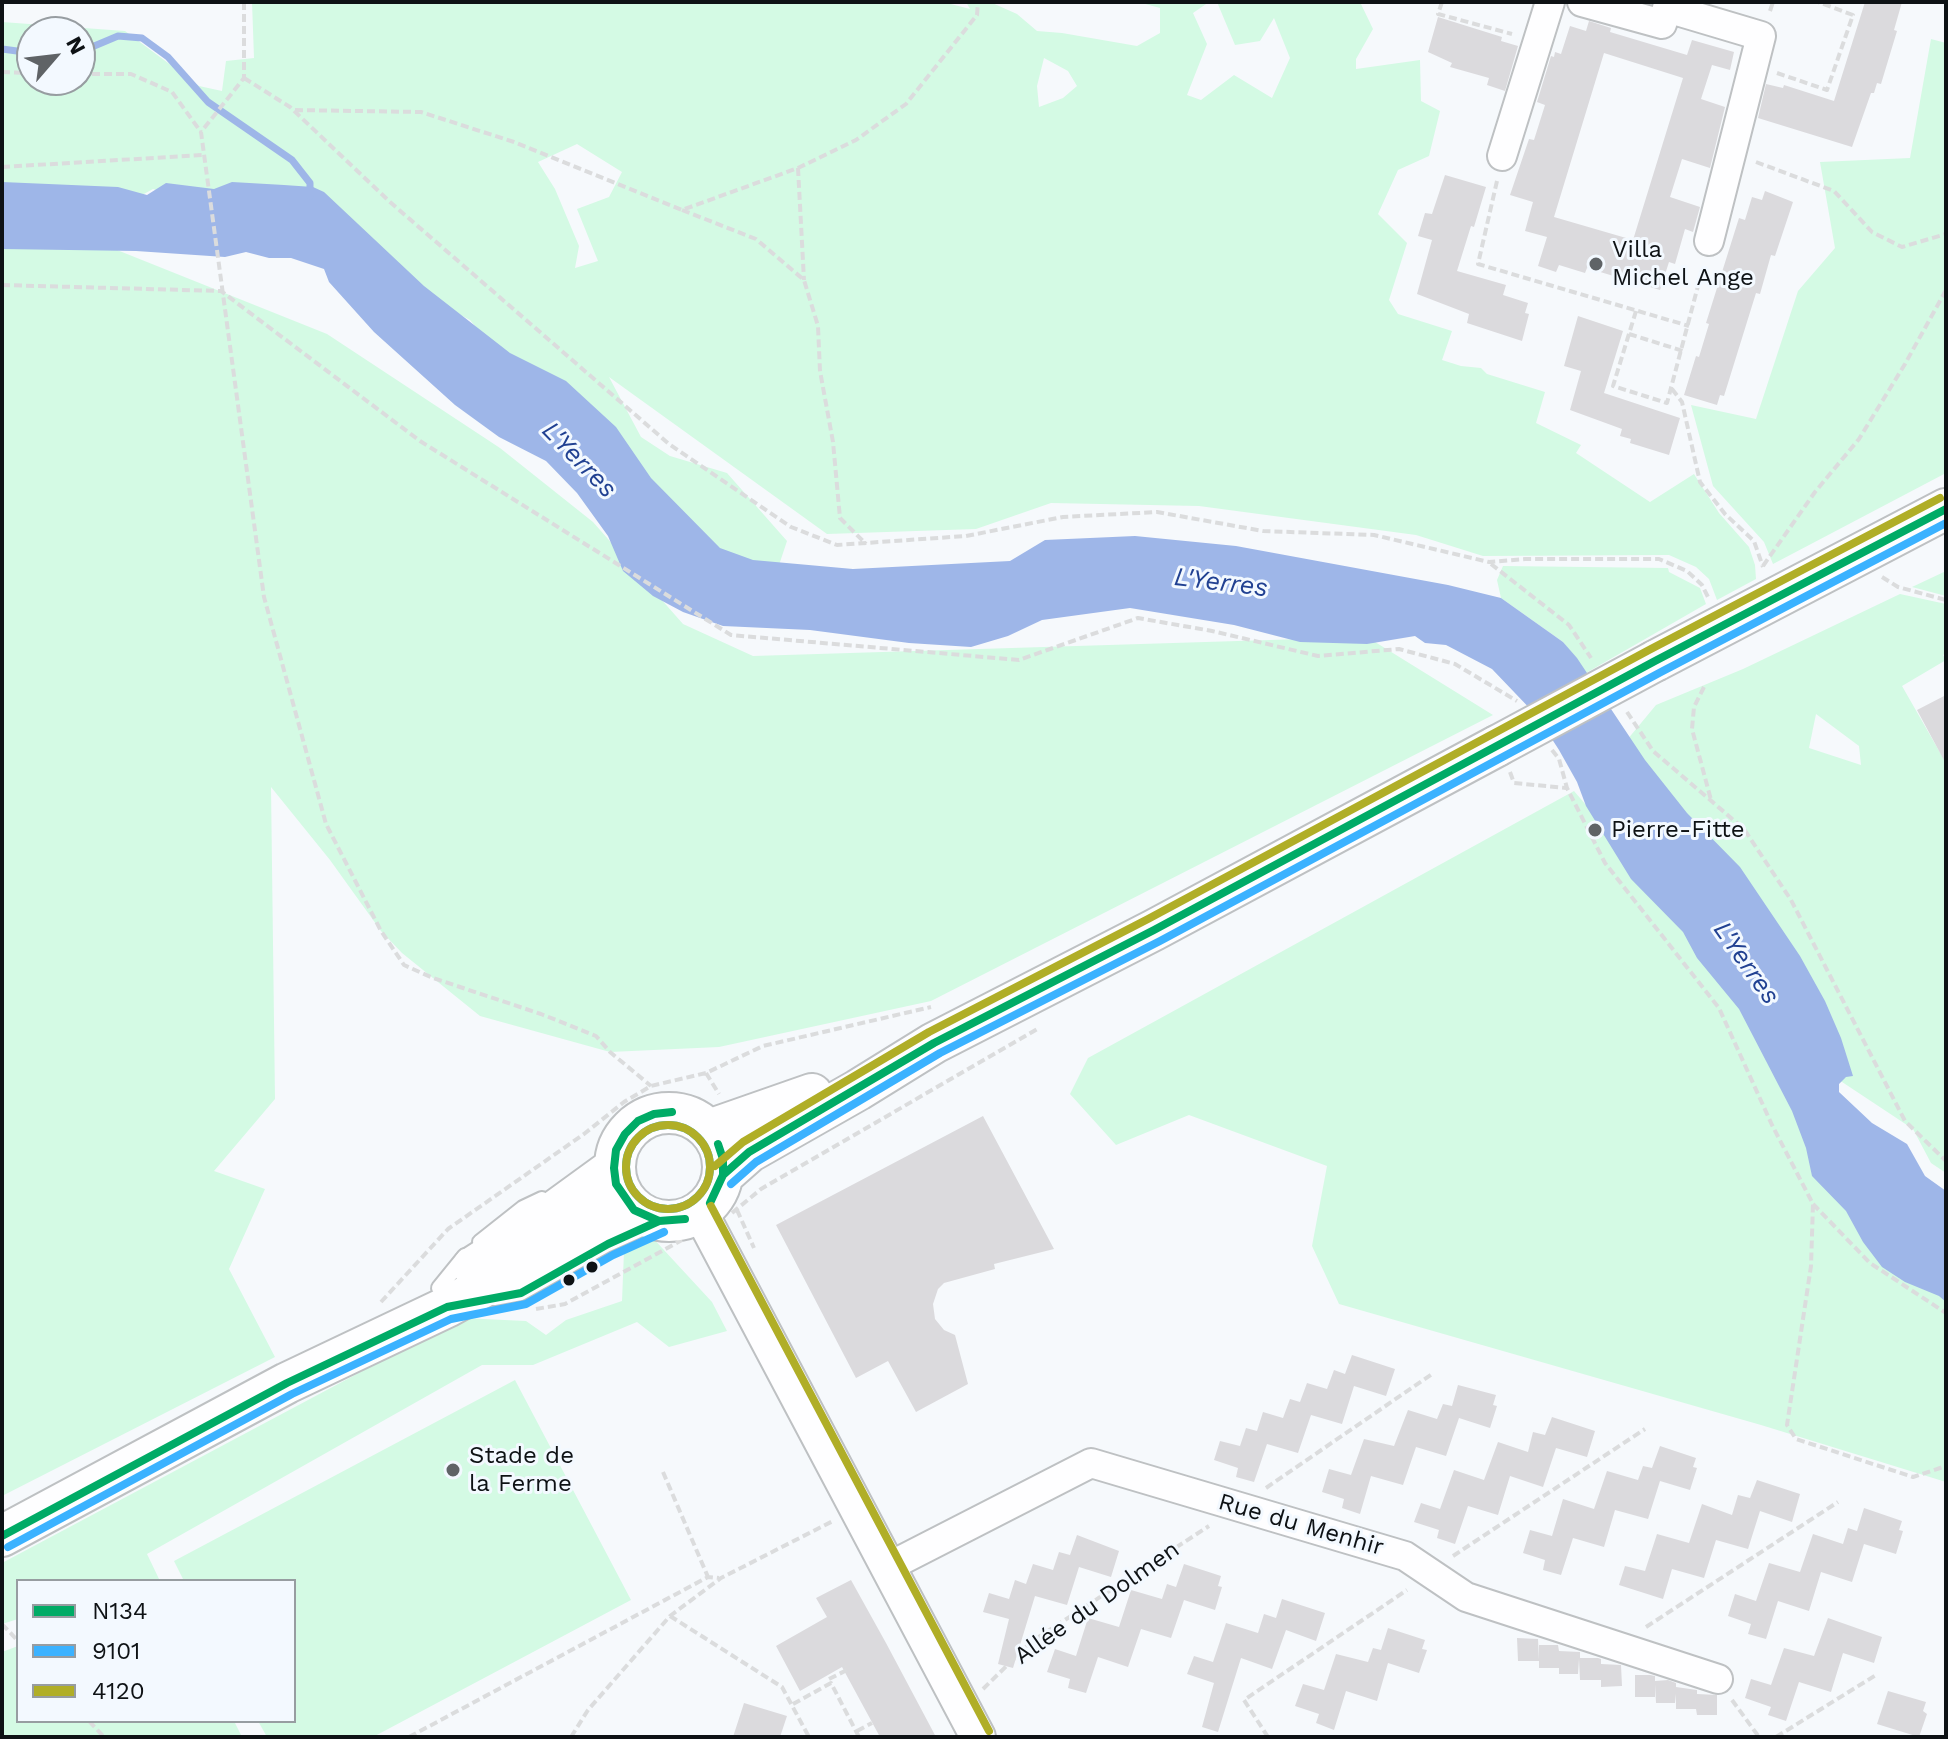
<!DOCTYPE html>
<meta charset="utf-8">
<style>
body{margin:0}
#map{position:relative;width:1948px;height:1739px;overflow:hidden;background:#f6f9fc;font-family:"Work Sans",sans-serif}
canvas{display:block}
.frame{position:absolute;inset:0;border:4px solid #0e1215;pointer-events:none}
.legend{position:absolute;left:16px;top:1579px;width:280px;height:144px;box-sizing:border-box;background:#f3f9ff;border:2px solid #979da1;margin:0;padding:10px 14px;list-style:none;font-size:24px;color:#0e1215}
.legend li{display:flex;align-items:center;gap:16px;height:40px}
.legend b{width:40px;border:2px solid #979da1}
.north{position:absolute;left:16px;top:16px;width:80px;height:80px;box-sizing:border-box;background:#f3f9ff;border:2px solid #979da1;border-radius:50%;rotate:62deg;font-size:22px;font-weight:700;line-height:32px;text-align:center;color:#0e1215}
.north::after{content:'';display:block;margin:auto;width:28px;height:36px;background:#5f6366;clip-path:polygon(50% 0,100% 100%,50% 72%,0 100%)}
</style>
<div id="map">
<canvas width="1948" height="1739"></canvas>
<div class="frame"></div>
<ul class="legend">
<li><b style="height:10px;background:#00ab66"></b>N134</li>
<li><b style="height:10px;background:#3bb2ff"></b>9101</li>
<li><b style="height:10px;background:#b0ae27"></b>4120</li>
</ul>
<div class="north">N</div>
</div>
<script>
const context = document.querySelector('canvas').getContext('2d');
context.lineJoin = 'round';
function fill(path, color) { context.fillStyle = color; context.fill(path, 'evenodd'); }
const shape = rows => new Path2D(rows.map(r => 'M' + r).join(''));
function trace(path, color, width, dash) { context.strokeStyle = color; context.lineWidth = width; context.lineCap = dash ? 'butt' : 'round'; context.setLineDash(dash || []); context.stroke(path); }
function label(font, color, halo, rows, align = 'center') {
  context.font = font + ' "Work Sans",sans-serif'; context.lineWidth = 6; context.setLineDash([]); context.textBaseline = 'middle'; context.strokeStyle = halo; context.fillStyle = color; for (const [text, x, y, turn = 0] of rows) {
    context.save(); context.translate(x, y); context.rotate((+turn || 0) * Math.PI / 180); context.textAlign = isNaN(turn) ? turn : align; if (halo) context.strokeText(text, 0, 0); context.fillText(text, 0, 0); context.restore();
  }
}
const green = shape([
 [252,2,943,2,970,9,966,2,990,2,1017,14,1037,31,1062,33,1137,46,1160,33,1160,8,1138,2,1209,2,1193,13,1207,44,1187,95,1201,100,1234,75,1272,98,1290,58,1274,18,1260,41,1235,45,1217,2,1360,2,1373,29,1356,59,1356,69,1420,60,1421,101,1440,111,1429,156,1398,170,1378,214,1407,243,1389,300,1398,314,1452,331,1442,360,1461,366,1481,368,1487,374,1545,392,1536,423,1581,445,1576,453,1650,502,1694,474,1719,513,1749,547,1755,565,1756,579,1717,600,1709,579,1696,567,1669,555,1483,556,1416,535,1199,506,1051,503,976,529,827,534,609,377,641,437,670,456,727,473,787,541,775,577,719,557,527,388,470,320,384,274,183,198,153,189,111,212,2,205,2,22,125,31,199,86,222,91,226,61,254,58],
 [32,32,80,32,80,80,32,80],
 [1044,58,1068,71,1077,86,1063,98,1039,107,1037,86],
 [577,144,622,172,609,197,577,209,598,261,575,268,579,246,555,189,538,162],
 [1931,39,1946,43,1946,473,1773,564,1764,542,1713,486,1691,405,1756,419,1798,291,1835,248,1820,162,1910,158],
 [17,210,327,334,500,448,593,522,683,624,753,656,1367,637,1493,715,931,1001,719,1047,610,1052,480,1016,402,953,381,931,330,860,271,787,275,1099,214,1171,265,1189,229,1269,275,1357,2,1496,2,212],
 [1503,566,1668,568,1669,572,1700,588,1706,604,1586,673,1563,642,1501,598,1497,580],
 [1946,571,1946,596,1912,587],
 [1900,594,1946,604,1946,653,1943,655,1946,660,1902,686,1946,763,1946,1173,1931,1163,1913,1129,1830,1074,1622,746,1656,705,1743,669],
 [1816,714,1859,746,1861,765,1809,748],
 [1574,791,1647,876,1946,1279,1946,1482,1761,1425,1339,1304,1312,1246,1327,1166,1189,1115,1116,1145,1070,1094,1088,1058],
 [651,1236,712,1302,727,1331,669,1347,637,1322,533,1365,482,1365,147,1554,160,1581,18,1581,18,1619,2,1624,2,1563,462,1318,526,1321,546,1335,566,1320,622,1301,624,1251],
 [515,1380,631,1600,373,1737,267,1737,258,1721,294,1721,294,1581,184,1581,174,1561],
 [18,1646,18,1721,234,1721,242,1737,2,1737,2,1652]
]);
const water = shape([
 [2,182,118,187,147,195,166,183,214,189,232,182,284,185,313,187,324,192,424,286,510,353,566,381,616,427,651,478,720,548,753,560,853,569,1010,561,1045,540,1135,536,1236,546,1448,585,1501,598,1563,642,1577,658,1645,760,1687,813,1740,867,1800,956,1825,1001,1841,1038,1853,1076,1846,1077,1839,1084,1839,1092,1872,1123,1907,1144,1925,1176,1946,1191,1946,1302,1939,1296,1905,1282,1882,1267,1863,1242,1846,1211,1812,1176,1806,1148,1792,1111,1739,1009,1697,958,1683,932,1631,879,1586,806,1577,782,1559,750,1537,716,1492,669,1446,645,1425,643,1415,636,1367,644,1300,642,1234,625,1130,608,1042,620,1008,636,971,647,909,643,810,630,723,626,683,612,653,596,623,571,608,536,577,493,546,461,499,437,455,405,374,332,329,282,324,269,291,258,269,258,246,252,225,257,136,251,2,249]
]);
const stream = shape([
 [2,49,32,53],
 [80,52,118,36,142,38,168,57,208,102,292,160,310,183,310,196]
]);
const building = shape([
 [1865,2,1902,2,1894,30,1897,31,1881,84,1877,83,1874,93,1871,93,1852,147,1758,118,1766,84,1783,88,1784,85,1834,101],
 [1438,17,1502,37,1501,41,1518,46,1505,91,1487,85,1489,78,1450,67,1452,63,1428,52],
 [1589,21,1611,28,1610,32,1687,55,1692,40,1734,52,1730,70,1712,65,1701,99,1725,107,1710,168,1682,159,1670,197,1700,207,1693,232,1685,229,1675,264,1669,262,1660,290,1587,268,1585,273,1559,265,1556,272,1538,266,1547,237,1525,231,1533,202,1510,195,1529,139,1534,140,1545,105,1537,102,1551,56,1554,57,1555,52,1561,54,1570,26,1586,31],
 [1604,53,1683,78,1633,240,1554,217],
 [1445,175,1486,187,1474,227,1471,226,1457,271,1506,285,1503,295,1528,303,1525,313,1529,314,1522,341,1467,323,1469,314,1417,294,1432,240,1418,236,1425,213,1432,214],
 [1765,191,1793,202,1775,256,1771,255,1760,294,1756,293,1724,396,1720,395,1717,405,1684,395,1696,356,1699,357,1709,324,1706,323,1739,218,1745,220,1752,197,1762,200],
 [1578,316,1623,331,1604,393,1680,418,1669,455,1630,443,1631,439,1620,436,1622,429,1570,410,1581,371,1564,366],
 [1946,695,1946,764,1917,710],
 [983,1116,1054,1249,994,1264,995,1269,944,1283,938,1289,933,1304,935,1319,944,1330,955,1335,968,1384,916,1412,888,1361,856,1378,776,1225],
 [1352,1355,1395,1369,1386,1396,1354,1386,1342,1424,1311,1415,1298,1453,1267,1444,1254,1482,1236,1477,1238,1468,1214,1460,1220,1441,1240,1446,1246,1428,1257,1431,1263,1412,1283,1418,1290,1399,1300,1402,1307,1383,1327,1389,1334,1370,1345,1374],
 [1458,1385,1496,1395,1493,1405,1497,1406,1490,1428,1459,1418,1446,1456,1416,1447,1403,1485,1371,1476,1360,1514,1342,1508,1344,1499,1322,1492,1329,1469,1351,1475,1364,1439,1394,1446,1408,1410,1437,1419,1443,1404,1452,1406],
 [1552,1417,1595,1431,1587,1457,1556,1448,1543,1487,1510,1476,1498,1515,1468,1506,1455,1544,1437,1538,1439,1530,1414,1522,1421,1503,1440,1509,1454,1470,1484,1480,1498,1442,1528,1452,1533,1432,1545,1435],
 [1660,1446,1696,1458,1693,1467,1697,1468,1690,1490,1660,1481,1648,1519,1615,1510,1604,1547,1573,1538,1561,1575,1543,1570,1545,1560,1523,1553,1530,1530,1552,1536,1563,1499,1594,1509,1607,1471,1638,1480,1643,1466,1652,1468],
 [1757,1480,1800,1494,1792,1522,1760,1511,1748,1549,1716,1540,1704,1578,1672,1569,1663,1599,1619,1585,1625,1566,1645,1571,1657,1534,1689,1543,1702,1504,1732,1515,1738,1495,1750,1498],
 [1864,1508,1902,1521,1899,1530,1903,1531,1896,1554,1864,1544,1852,1582,1821,1572,1809,1611,1778,1601,1766,1639,1748,1634,1751,1624,1728,1616,1735,1594,1756,1601,1769,1563,1800,1572,1813,1534,1843,1544,1848,1528,1857,1531],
 [1077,1535,1119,1551,1111,1577,1079,1567,1067,1605,1035,1596,1013,1668,998,1664,1009,1619,983,1612,989,1593,1009,1599,1015,1580,1026,1584,1033,1564,1053,1570,1059,1552,1070,1555],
 [1184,1564,1221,1576,1218,1586,1222,1587,1215,1610,1184,1600,1171,1638,1141,1629,1128,1667,1098,1657,1086,1693,1068,1688,1070,1679,1047,1672,1055,1649,1076,1656,1088,1618,1119,1627,1131,1590,1162,1599,1167,1584,1176,1587],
 [851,1580,886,1643,936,1737,880,1737,842,1667,800,1691,776,1646,827,1617,816,1598],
 [1282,1599,1325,1613,1316,1641,1286,1630,1272,1669,1241,1658,1218,1732,1202,1727,1214,1683,1187,1674,1194,1656,1213,1662,1226,1623,1258,1633,1264,1614,1276,1618],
 [1828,1618,1882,1637,1874,1663,1843,1653,1831,1692,1799,1682,1786,1721,1768,1715,1771,1707,1745,1698,1751,1679,1771,1685,1784,1648,1814,1656],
 [1388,1628,1425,1640,1422,1649,1427,1650,1419,1673,1388,1663,1377,1701,1346,1691,1334,1730,1316,1723,1319,1714,1295,1706,1303,1684,1324,1690,1336,1654,1368,1662,1373,1648,1381,1650],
 [1517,1638,1538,1639,1539,1660,1539,1645,1558,1645,1559,1651,1580,1652,1580,1658,1598,1658,1601,1659,1601,1664,1621,1665,1622,1686,1601,1687,1601,1680,1580,1680,1579,1659,1578,1674,1559,1674,1559,1668,1539,1668,1539,1661,1518,1661],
 [1635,1675,1650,1675,1655,1676,1655,1681,1668,1680,1676,1683,1676,1687,1697,1690,1697,1694,1717,1695,1717,1715,1697,1715,1696,1709,1676,1709,1676,1694,1675,1703,1656,1703,1655,1684,1655,1697,1635,1697],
 [1888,1691,1926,1702,1923,1711,1927,1714,1919,1737,1877,1724],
 [744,1703,787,1716,780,1737,733,1737]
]);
const path = shape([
 [244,2,244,78,201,132,264,597,326,824,381,931,404,965,433,978,541,1014,596,1036,610,1052,651,1086],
 [1442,2,1438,14,1512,34],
 [1770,11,1773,2],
 [2,72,32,73],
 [1777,73,1827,90,1853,15,1818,2],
 [80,74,131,74,172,92,201,132],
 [244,78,290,107,390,202,669,444,791,527,837,545,966,536,1063,517,1157,512,1263,531,1374,535,1489,562,1525,559,1659,559,1687,571,1702,585,1708,597],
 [295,110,421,112,514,142,682,210,798,168,856,140,906,104,977,15,978,2],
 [1756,162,1834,191,1872,232,1902,247,1946,234],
 [2,167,203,155],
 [798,168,804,280],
 [1497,181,1478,264,1689,326],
 [682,210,756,239,804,280,818,326,820,371,833,442,840,518,866,544],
 [2,285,221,291,420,441,731,635,1019,660,1138,618,1212,631,1318,656,1399,649,1455,664,1517,701],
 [1636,311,1613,386,1667,403,1703,267],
 [1629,334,1683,351],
 [1672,389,1682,402,1700,482,1725,514,1754,541,1763,567],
 [1491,564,1569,625,1591,658],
 [1763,566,1815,492,1859,439,1905,364,1946,290],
 [1882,577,1898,587,1946,600],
 [1704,687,1694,707,1692,729,1711,800],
 [1627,712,1653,751,1744,829,1791,900,1905,1121,1946,1161],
 [1552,750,1559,759,1567,788,1605,863,1719,1008,1772,1125,1813,1204,1811,1266,1787,1425,1796,1439,1913,1477,1946,1466],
 [1510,772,1514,783,1566,788],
 [706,1073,719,1094],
 [1813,1204,1870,1263,1946,1313],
 [737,1210,754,1248],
 [732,1213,761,1189,1039,1028],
 [381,1302,448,1229,584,1134,624,1102,651,1086,706,1073,763,1046,931,1007],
 [536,1309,565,1304,682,1240],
 [663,1472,708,1577],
 [1266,1488,1432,1374],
 [1453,1556,1645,1429],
 [670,1616,782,1687,809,1737],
 [2,1624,18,1641],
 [1646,1627,1838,1502],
 [829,1679,847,1670,845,1666],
 [983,1689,1031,1642,1209,1526],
 [1732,1700,1759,1737],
 [793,1704,831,1683,859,1737],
 [89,1721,104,1737],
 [857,1731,872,1723],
 [409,1737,708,1577,719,1578],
 [571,1737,588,1710,670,1616,721,1578,833,1521],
 [1268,1737,1244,1700,1407,1590],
 [1776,1737,1876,1675]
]);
const service = shape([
 [480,1242,523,1208,542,1199],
 [439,1288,465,1256],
 [494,1298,521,1293,608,1244,659,1221]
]);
const minor = shape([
 [1582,2,1662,24,1669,2],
 [1667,8,1761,36,1709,241],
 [1502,156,1550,2],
 [888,1567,1091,1463,1405,1556,1466,1597,1718,1679]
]);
const tertiary = shape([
 [700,1212,978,1737]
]);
const secondary = shape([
 [1655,661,1946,509],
 '615 1167a54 54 0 1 1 108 0a54 54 0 1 1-108 0Z',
 [709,1130,812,1094],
 [723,1175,749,1152,858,1090,934,1043,1154,930,1497,746],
 [473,1267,515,1240,614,1168],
 [2,1536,287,1383,447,1307,605,1220,634,1210]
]);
const secondaryBridge = shape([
 [1497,746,1655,661]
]);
const bus1 = shape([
 [672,1112,654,1114,638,1121,625,1134,616,1150,614,1168,616,1184,634,1210,659,1221,685,1219],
 [723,1175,749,1152,934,1043,1154,930,1655,661,1946,509],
 [710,1203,723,1175,723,1159,718,1144],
 [2,1536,287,1383,447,1307,521,1293,608,1244,659,1221]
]);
const bus2 = shape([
 '626 1167a42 42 0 1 1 84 0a42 42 0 1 1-84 0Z',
 [731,1184,756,1162,940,1053,1160,941,1661,672,1946,523],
 [8,1547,292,1394,451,1319,526,1304,613,1255,664,1232]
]);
const bus3 = shape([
 '626 1167a42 42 0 1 1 84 0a42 42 0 1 1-84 0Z',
 [715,1166,743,1142,929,1032,1148,919,1649,650,1940,498],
 [711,1206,989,1731]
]);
const markers = [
 [1596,264,8,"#5f6366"],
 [1595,830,8,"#5f6366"],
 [592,1267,7,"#0e1215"],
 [569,1280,7,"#0e1215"],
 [453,1470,8,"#5f6366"]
];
const poiNames = [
 ["Villa",1612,250],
 ["Michel Ange",1612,278],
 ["Pierre-Fitte",1611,830],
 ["Stade de",469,1456],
 ["la Ferme",469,1484]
];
const streetNames = [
 ["Rue du Menhir",1301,1525,16],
 ["Allée du Dolmen",1097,1603,-35]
];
const waterNames = [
 ["L'Yerres",579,460,46],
 ["L'Yerres",1221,583,7],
 ["L'Yerres",1746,963,55]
];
fill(green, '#d4fae4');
fill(water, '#9eb6e8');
trace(stream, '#9eb6e8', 7);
fill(building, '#dbdadd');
trace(service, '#bec1c3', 18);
trace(minor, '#bec1c3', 32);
trace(tertiary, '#bec1c3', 38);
trace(secondary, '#bec1c3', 44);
trace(path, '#dbdcdd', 4, [8, 4]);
trace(service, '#fefeff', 14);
trace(minor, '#fefeff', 28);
trace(tertiary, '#fefeff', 34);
trace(secondary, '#fefeff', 40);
trace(secondaryBridge, '#bec1c3', 44, []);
trace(secondaryBridge, '#fefeff', 40);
trace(bus1, '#00ab66', 8);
trace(bus2, '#3bb2ff', 8);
trace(bus3, '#b0ae27', 8);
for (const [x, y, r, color] of markers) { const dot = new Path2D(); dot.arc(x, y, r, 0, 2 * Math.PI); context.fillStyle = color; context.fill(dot); trace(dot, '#f3f9ff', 3); }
label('24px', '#0e1215', '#f3f9ff', poiNames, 'left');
label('24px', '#0e1215', '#f3f9ff', streetNames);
label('italic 26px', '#214192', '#f3f9ff', waterNames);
</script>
